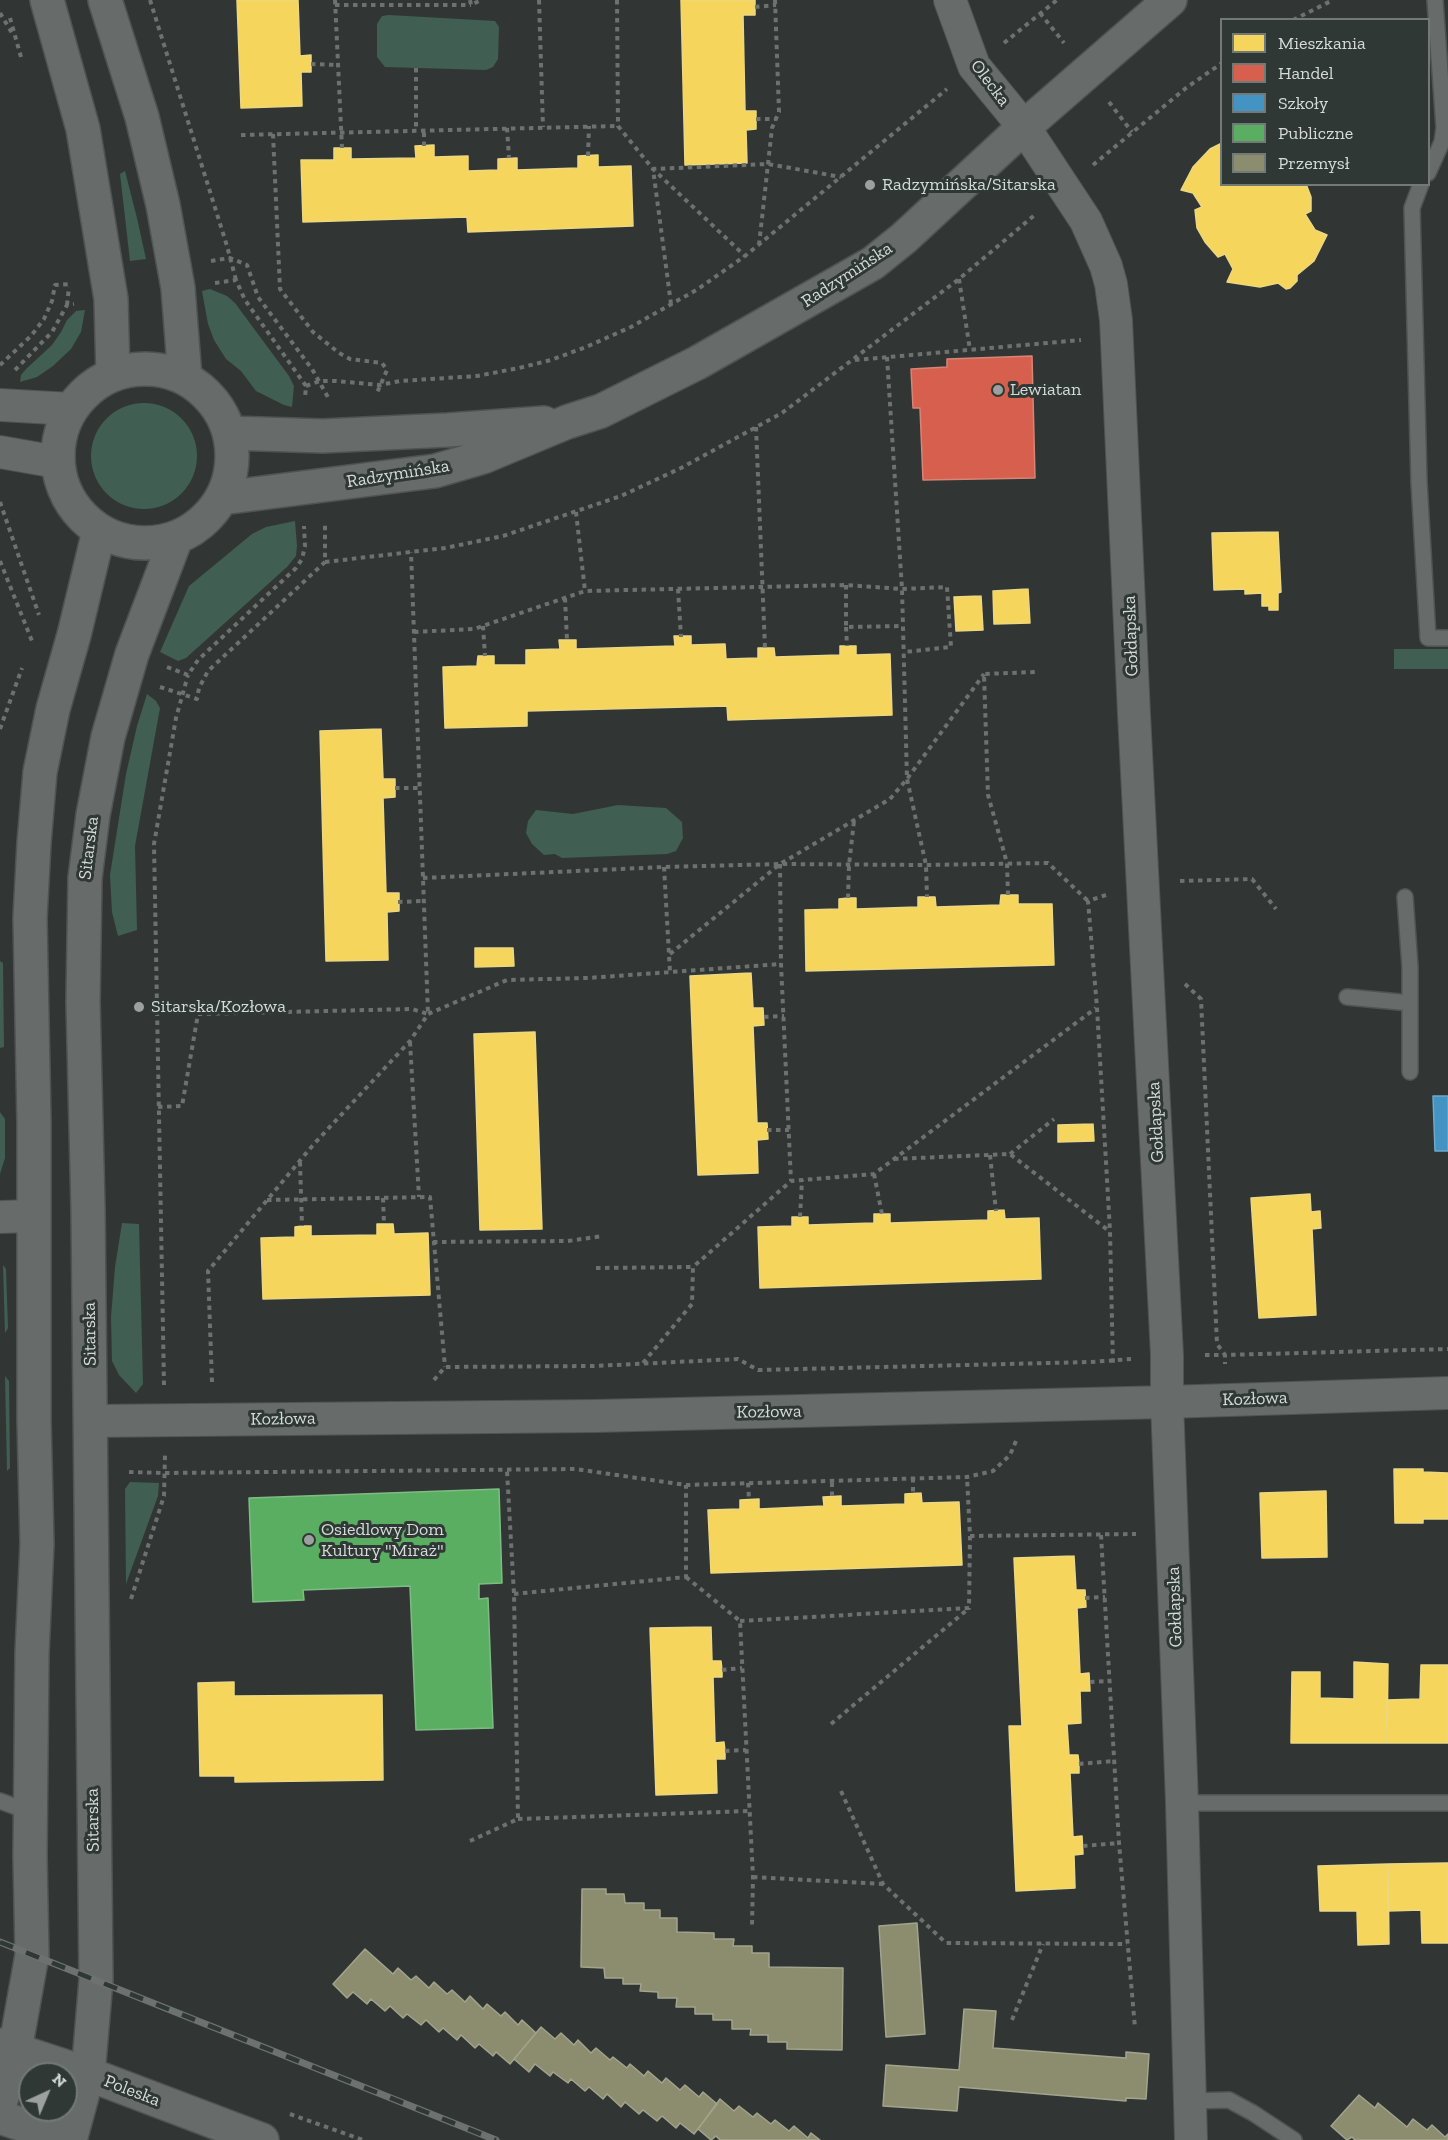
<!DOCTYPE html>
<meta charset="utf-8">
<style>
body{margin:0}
#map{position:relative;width:1448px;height:2140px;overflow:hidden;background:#313634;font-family:"Zilla Slab",serif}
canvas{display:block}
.legend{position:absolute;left:1220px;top:18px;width:210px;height:168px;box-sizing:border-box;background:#2f3834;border:2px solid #727976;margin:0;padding:8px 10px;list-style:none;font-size:18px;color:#d6dbd9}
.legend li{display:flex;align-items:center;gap:12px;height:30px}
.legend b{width:30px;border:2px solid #727976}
.north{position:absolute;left:18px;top:2062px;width:60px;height:60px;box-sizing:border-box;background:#2f3834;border:2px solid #727976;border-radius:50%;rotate:44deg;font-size:16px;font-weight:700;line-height:24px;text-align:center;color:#d6dbd9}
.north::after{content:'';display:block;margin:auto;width:21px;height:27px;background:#9ca19f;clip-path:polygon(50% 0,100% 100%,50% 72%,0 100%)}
</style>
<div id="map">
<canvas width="1448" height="2140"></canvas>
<ul class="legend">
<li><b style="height:16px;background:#f6d55c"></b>Mieszkania</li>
<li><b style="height:16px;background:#d6604d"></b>Handel</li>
<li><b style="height:16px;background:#4393c3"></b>Szkoły</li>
<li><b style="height:16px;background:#5aae61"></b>Publiczne</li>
<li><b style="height:16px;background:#8c8c6e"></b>Przemysł</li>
</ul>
<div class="north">N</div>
</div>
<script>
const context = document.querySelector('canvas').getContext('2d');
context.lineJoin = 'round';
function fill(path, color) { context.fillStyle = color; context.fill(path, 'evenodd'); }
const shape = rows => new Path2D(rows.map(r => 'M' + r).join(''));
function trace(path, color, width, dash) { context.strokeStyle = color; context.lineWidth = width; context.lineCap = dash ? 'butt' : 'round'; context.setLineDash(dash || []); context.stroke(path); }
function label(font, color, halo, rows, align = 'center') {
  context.font = font + ' "Zilla Slab",serif'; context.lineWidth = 6; context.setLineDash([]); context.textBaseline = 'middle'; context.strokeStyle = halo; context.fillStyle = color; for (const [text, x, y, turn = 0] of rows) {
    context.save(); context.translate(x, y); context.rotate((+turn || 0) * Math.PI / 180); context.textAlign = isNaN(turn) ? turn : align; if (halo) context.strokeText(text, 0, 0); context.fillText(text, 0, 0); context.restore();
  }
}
const green = shape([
 [389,15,495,21,499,27,498,59,493,67,486,70,385,67,377,57,377,24,382,16],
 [125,171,137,218,146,259,130,261,120,174],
 [210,289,227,296,235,303,289,376,294,386,292,407,284,405,256,391,241,371,226,359,214,340,208,324,202,291],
 [85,310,81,332,71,349,53,366,37,377,20,382,21,375,26,369,52,345,61,332,67,320,76,311],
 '91 456a53 53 0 1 1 106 0a53 53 0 1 1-106 0Z',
 [295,521,297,546,296,556,287,567,186,658,178,661,160,652,189,586,252,534,266,527],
 [1394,649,1448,649,1448,669,1394,669],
 [147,694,156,701,160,708,135,846,137,930,118,936,112,912,110,875,126,774,137,726],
 [618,805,666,808,682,822,683,838,676,851,667,854,562,858,555,854,544,855,532,844,526,833,528,821,536,810,573,814],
 [0,961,3,963,4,1047,0,1048],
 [0,1112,5,1119,5,1158,0,1174],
 [122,1223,139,1224,143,1384,136,1393,119,1375,112,1361,111,1317,115,1267],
 [3,1265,6,1269,8,1328,5,1333],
 [5,1376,9,1381,10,1468,7,1471],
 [130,1482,159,1483,158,1496,126,1584,125,1489]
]);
const homes = shape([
 [237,0,298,0,300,56,311,55,311,72,301,72,302,106,241,108,237,0],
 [681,0,755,0,755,15,743,15,745,111,756,111,756,129,746,130,747,163,685,165,681,0],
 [1222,143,1222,184,1306,184,1311,197,1311,211,1305,214,1315,230,1327,235,1314,261,1297,275,1297,281,1290,288,1286,289,1278,283,1260,287,1227,282,1233,269,1225,254,1218,257,1205,242,1197,228,1195,210,1202,207,1193,193,1181,190,1193,167,1210,149,1222,143],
 [434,145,434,157,468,156,468,171,498,170,498,159,517,158,517,170,578,168,578,156,598,155,598,167,631,166,633,226,468,232,467,217,303,222,301,160,334,160,334,148,351,148,351,159,416,158,415,146,434,145],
 [1278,532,1281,592,1278,593,1278,610,1269,610,1269,606,1262,606,1262,593,1245,594,1245,589,1214,590,1212,533,1278,532],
 [1028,589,1030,623,994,624,993,591,1028,589],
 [981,596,983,630,956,631,954,597,981,596],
 [674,636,691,636,691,645,725,644,726,659,758,658,758,648,774,648,775,657,840,655,840,646,856,646,856,655,890,654,892,715,728,720,727,706,527,711,527,726,445,728,443,667,477,666,478,656,494,656,494,665,526,665,526,650,560,649,559,640,576,640,576,649,675,646,674,636],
 [381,729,383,779,395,779,395,797,383,798,386,893,399,893,399,911,387,912,388,960,326,961,320,731,381,729],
 [1001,895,1018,895,1018,904,1052,904,1054,965,806,971,805,910,839,909,839,899,848,898,856,898,856,909,918,907,918,897,935,897,936,907,1000,905,1001,895],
 [475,948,513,948,514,966,475,967,475,948],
 [751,973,753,1008,763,1008,764,1025,753,1026,757,1123,767,1123,768,1139,757,1140,758,1173,698,1175,690,976,751,973],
 [535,1032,542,1229,480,1230,474,1034,535,1032],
 [1093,1124,1094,1141,1058,1142,1058,1125,1093,1124],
 [1310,1194,1311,1212,1320,1211,1321,1228,1312,1229,1316,1315,1259,1318,1251,1198,1310,1194],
 [1004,1210,1005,1219,1039,1218,1041,1279,760,1288,758,1227,792,1226,792,1217,808,1217,808,1225,874,1223,874,1214,890,1214,890,1223,988,1220,988,1211,1004,1210],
 [377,1224,393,1224,394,1234,428,1233,430,1295,263,1299,261,1238,295,1237,295,1227,302,1226,311,1226,311,1236,377,1235,377,1224],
 [1394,1469,1423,1469,1423,1472,1448,1473,1448,1519,1423,1519,1423,1523,1395,1523,1394,1469],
 [1326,1491,1327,1557,1262,1558,1260,1493,1326,1491],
 [921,1493,922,1503,959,1502,962,1565,711,1573,708,1510,740,1509,740,1500,759,1499,759,1509,824,1506,823,1497,841,1496,841,1506,905,1504,905,1494,921,1493],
 [1074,1556,1076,1590,1085,1590,1086,1607,1077,1608,1080,1674,1089,1673,1090,1691,1080,1691,1081,1723,1067,1724,1069,1755,1078,1755,1079,1764,1079,1773,1070,1773,1073,1837,1082,1836,1083,1854,1074,1855,1075,1888,1016,1891,1009,1726,1022,1726,1014,1558,1074,1556],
 [711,1627,712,1661,721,1661,722,1670,722,1677,713,1677,715,1743,724,1742,725,1751,725,1759,716,1759,717,1793,656,1795,650,1628,711,1627],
 [1354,1662,1388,1664,1387,1743,1291,1743,1292,1672,1320,1672,1320,1698,1354,1699,1354,1662],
 [1421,1665,1448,1665,1448,1743,1387,1743,1387,1700,1420,1699,1421,1665],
 [234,1682,234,1696,382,1695,383,1780,235,1782,235,1776,200,1776,198,1683,234,1682],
 [1448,1863,1448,1943,1422,1943,1421,1910,1388,1911,1388,1864,1448,1863],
 [1388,1864,1389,1944,1358,1945,1357,1911,1320,1911,1318,1866,1388,1864]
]);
const shops = shape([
 [1032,356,1035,478,923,480,920,408,913,408,911,369,947,367,947,359,1032,356]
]);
const schools = shape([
 [1433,1096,1448,1096,1448,1151,1435,1151,1433,1096]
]);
const public = shape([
 [499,1489,502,1583,479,1584,479,1599,488,1598,493,1728,416,1730,410,1586,303,1590,304,1600,253,1602,249,1498,499,1489]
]);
const industry = shape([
 [582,1889,606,1889,606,1894,624,1894,625,1903,644,1903,644,1910,660,1910,660,1918,677,1918,677,1932,714,1933,714,1939,734,1939,733,1946,752,1946,752,1953,769,1953,769,1967,843,1968,842,2050,787,2049,787,2042,768,2042,768,2035,750,2035,751,2029,732,2029,732,2020,713,2020,713,2014,695,2014,695,2007,676,2007,677,1998,658,1998,658,1992,640,1991,641,1984,623,1984,623,1978,605,1978,604,1968,581,1967,582,1889],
 [917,1923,925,2034,886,2037,879,1926,917,1923],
 [365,1949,393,1974,398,1968,411,1980,416,1976,429,1988,434,1982,447,1994,452,1990,465,2002,470,1996,483,2009,487,2004,501,2016,505,2012,518,2025,522,2020,536,2033,510,2064,496,2052,493,2056,479,2044,475,2048,461,2035,457,2040,443,2028,439,2032,426,2020,421,2025,407,2014,403,2018,390,2006,385,2011,371,1999,367,2004,353,1992,347,1998,333,1984,365,1949],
 [964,2009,996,2011,993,2048,1126,2058,1126,2052,1149,2054,1146,2099,1126,2098,1126,2101,959,2087,957,2111,883,2106,886,2065,959,2070,964,2009],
 [541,2027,555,2039,561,2033,574,2045,578,2040,591,2053,596,2048,610,2060,613,2057,627,2068,630,2064,644,2076,648,2071,662,2083,666,2078,680,2090,685,2085,699,2097,703,2092,717,2104,694,2134,680,2123,676,2128,662,2116,657,2121,643,2110,639,2114,625,2102,621,2107,607,2094,603,2099,589,2087,585,2091,571,2079,568,2083,553,2072,550,2076,535,2064,529,2072,514,2059,541,2027],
 [1359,2095,1375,2108,1378,2103,1407,2127,1413,2119,1427,2130,1432,2125,1445,2137,1448,2134,1448,2140,1355,2140,1352,2137,1347,2140,1331,2126,1359,2095],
 [720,2099,734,2111,739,2106,753,2117,757,2113,771,2124,775,2120,789,2131,794,2126,808,2138,811,2133,820,2140,720,2140,716,2136,711,2140,698,2129,720,2099]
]);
const path = shape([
 [150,0,227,246,236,280],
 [335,0,342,148],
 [470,0,471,5,481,0],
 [539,0,543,127],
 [617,0,618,126,653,169,745,256],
 [335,5,471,5],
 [755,7,776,5],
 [0,13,12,33],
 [1040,13,1064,43],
 [10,18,21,57],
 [1293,20,1333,0],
 [1004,43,1057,0],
 [311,64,338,65],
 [416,68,416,131],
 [1109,102,1132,132],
 [756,119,776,119],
 [507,128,509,158],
 [273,134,280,289,313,332,339,353,350,359,382,363,387,370,376,395],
 [241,135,618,126],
 [424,146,424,130],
 [588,156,589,126],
 [1093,165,1186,88,1222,63],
 [759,245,772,128,779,112,775,0],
 [211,261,230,258,247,265,258,297,312,369,329,399],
 [959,279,970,350],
 [215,283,236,280,245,300,306,386,305,398],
 [671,304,653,169,768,164,841,177],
 [67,305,69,287],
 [887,357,902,589,907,779,926,865,927,897],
 [855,360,1081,340],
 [0,365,31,336,44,319,52,301,55,285,70,284],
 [15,370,52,332,67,305,74,304],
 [306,386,320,381,336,381,380,385,400,381,477,376,519,368,551,360,586,347,631,327,698,289,745,256,947,89],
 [756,427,765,648],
 [0,502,39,615],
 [576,512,585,591],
 [0,561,32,641],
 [325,562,445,548,503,536,621,496,681,468,782,413,959,279,1037,213],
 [846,585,846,627,902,626],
 [678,589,681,637],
 [565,598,567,640],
 [483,626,485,656],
 [846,627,847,646],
 [414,632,474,629,585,591,846,585,902,589,947,587,951,647,904,652],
 [167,667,188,675,198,660,296,568,302,559,305,546,304,526],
 [160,687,197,699,199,688,208,671,325,562,325,523],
 [0,729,22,668],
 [395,788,419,788],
 [780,864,781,964,791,1181],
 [664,867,670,972],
 [423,878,664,867,780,864,926,865,1048,863,1088,901],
 [1180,881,1252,879,1276,909],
 [1008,895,1007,863,988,795,984,674,1035,672],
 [1106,895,1088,901,1097,1008,1110,1231,1113,1366],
 [848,898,849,865,854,821],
 [398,902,423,901],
 [670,954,780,864,890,799,907,779,984,674],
 [1185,984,1201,999,1217,1344,1225,1355,1448,1349],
 [764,1017,784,1016],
 [410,1042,419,1197],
 [158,1107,182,1106,198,1014,412,1009,428,1014,411,552],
 [767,1130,789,1130],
 [1010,1154,1054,1119],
 [990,1155,996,1211],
 [894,1159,1010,1154,1109,1231],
 [300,1162,302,1226],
 [874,1174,882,1214],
 [383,1198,384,1224],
 [267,1200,430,1197,445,1367],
 [800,1217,802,1180],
 [433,1242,568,1241,603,1236],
 [596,1268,693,1267],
 [1205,1355,1225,1355,1225,1364],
 [643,1363,692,1304,693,1267,791,1181,874,1174,1096,1008],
 [434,1380,445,1367,594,1366,738,1359,758,1370,1091,1362,1131,1359],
 [212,1382,208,1271,313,1145,410,1041,428,1014,507,980,588,978,781,964],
 [164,1385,154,844,176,718,188,675],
 [129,1472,165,1473,575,1469,686,1485,967,1477,993,1471,1010,1455,1016,1441],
 [913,1478,913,1493],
 [748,1483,749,1499],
 [832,1496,832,1481],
 [1101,1535,1119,1843,1135,2028],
 [970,1536,1136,1534],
 [686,1577,740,1621,753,1877,752,1926],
 [514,1594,686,1577,686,1485],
 [1085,1598,1105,1597],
 [131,1599,164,1496,165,1455],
 [740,1621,969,1608,970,1536,967,1477],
 [722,1670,742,1668],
 [1090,1682,1110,1681],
 [831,1724,968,1609],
 [725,1751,746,1750],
 [1079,1764,1114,1761],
 [841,1791,883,1884,946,1943,1127,1944],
 [518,1819,749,1811],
 [470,1841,518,1819,514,1594,507,1471],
 [1083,1846,1119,1843],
 [753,1877,883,1884],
 [1012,2020,1043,1944],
 [290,2114,363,2140]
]);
const service = shape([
 [1428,173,1442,142,1444,128,1435,0],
 [1421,184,1412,208,1419,482,1428,638,1448,638],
 [1405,897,1410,967,1410,1072],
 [1347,997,1410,1003],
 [0,1801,30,1812],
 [1182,1803,1448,1803],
 [1191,2101,1229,2100,1253,2113,1294,2140]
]);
const minor = shape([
 [950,0,974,66,1024,127,1086,221,1106,266,1111,284,1116,320,1134,714,1167,1355,1167,1402,1182,1803,1191,2140],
 [0,405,71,409],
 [0,452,57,462],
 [0,1217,33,1216],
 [90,1421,595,1416,1167,1402,1448,1393]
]);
const tertiary = shape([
 [47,0,83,129,111,299,113,374],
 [105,0,142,117,163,205,178,288,185,378],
 '58 456a87 87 0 1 1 174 0a87 87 0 1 1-174 0Z',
 [230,433,323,436,448,430,544,423],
 [222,498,435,471,483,457,567,422,601,411,697,363,873,263,904,238,1024,127,1170,0],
 [0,2104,15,2050,32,1955,30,1856,32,1653,37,1544,34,1420,34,1123,30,918,34,843,40,772,53,709,74,635,99,531],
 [70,2140,88,2074,96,1980,88,1208,83,1002,85,878,93,815,108,737,132,654,176,538]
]);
const secondary = shape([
 [0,2045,88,2074,262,2140],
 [0,2117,67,2140]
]);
const rail = shape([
 [0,1942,496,2140]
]);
const markers = [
 [870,185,6,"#9ca19f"],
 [998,390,6,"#9ca19f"],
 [139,1007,6,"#9ca19f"],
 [309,1540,6,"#9ca19f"]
];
const streetNames = [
 ["Olecka",990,83,53],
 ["Radzymińska",847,275,-33],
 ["Radzymińska",398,474,-9],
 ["Gołdapska",1131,636,-92],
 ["Sitarska",89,848,-83],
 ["Gołdapska",1156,1122,-93],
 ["Sitarska",90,1334,-91],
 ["Kozłowa",1255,1399,-2],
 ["Kozłowa",769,1412,-1],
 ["Kozłowa",283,1419,-1],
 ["Gołdapska",1175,1607,-92],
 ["Sitarska",93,1820,-91],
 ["Poleska",132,2091,21]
];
const poiNames = [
 ["Radzymińska/Sitarska",882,185],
 ["Lewiatan",1010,390],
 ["Sitarska/Kozłowa",151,1007],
 ["Osiedlowy Dom",321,1530],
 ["Kultury \"Miraż\"",321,1551]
];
fill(green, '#405e51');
fill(homes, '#f6d55c');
trace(homes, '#ecd782', 1.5);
fill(shops, '#d6604d');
trace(shops, '#d68577', 1.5);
fill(schools, '#4393c3');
trace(schools, '#6fa9ca', 1.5);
fill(public, '#5aae61');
trace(public, '#7fbc85', 1.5);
fill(industry, '#8c8c6e');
trace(industry, '#a2a48e', 1.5);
trace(service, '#4f5352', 18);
trace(minor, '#4f5352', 34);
trace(tertiary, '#4f5352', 36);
trace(secondary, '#4f5352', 36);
trace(path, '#6d7170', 4, [4.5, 4.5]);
trace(service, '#676c6a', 15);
trace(minor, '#676c6a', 32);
trace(tertiary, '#676c6a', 33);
trace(secondary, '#676c6a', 33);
trace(rail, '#6d7270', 7);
trace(rail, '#2f3834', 4.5, [14]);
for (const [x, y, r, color] of markers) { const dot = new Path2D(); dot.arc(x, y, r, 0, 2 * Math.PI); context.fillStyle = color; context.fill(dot); trace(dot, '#2f3834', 2); }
label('18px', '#d6dbd9', '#2f3834', streetNames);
label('18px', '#d6dbd9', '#2f3834', poiNames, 'left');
</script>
